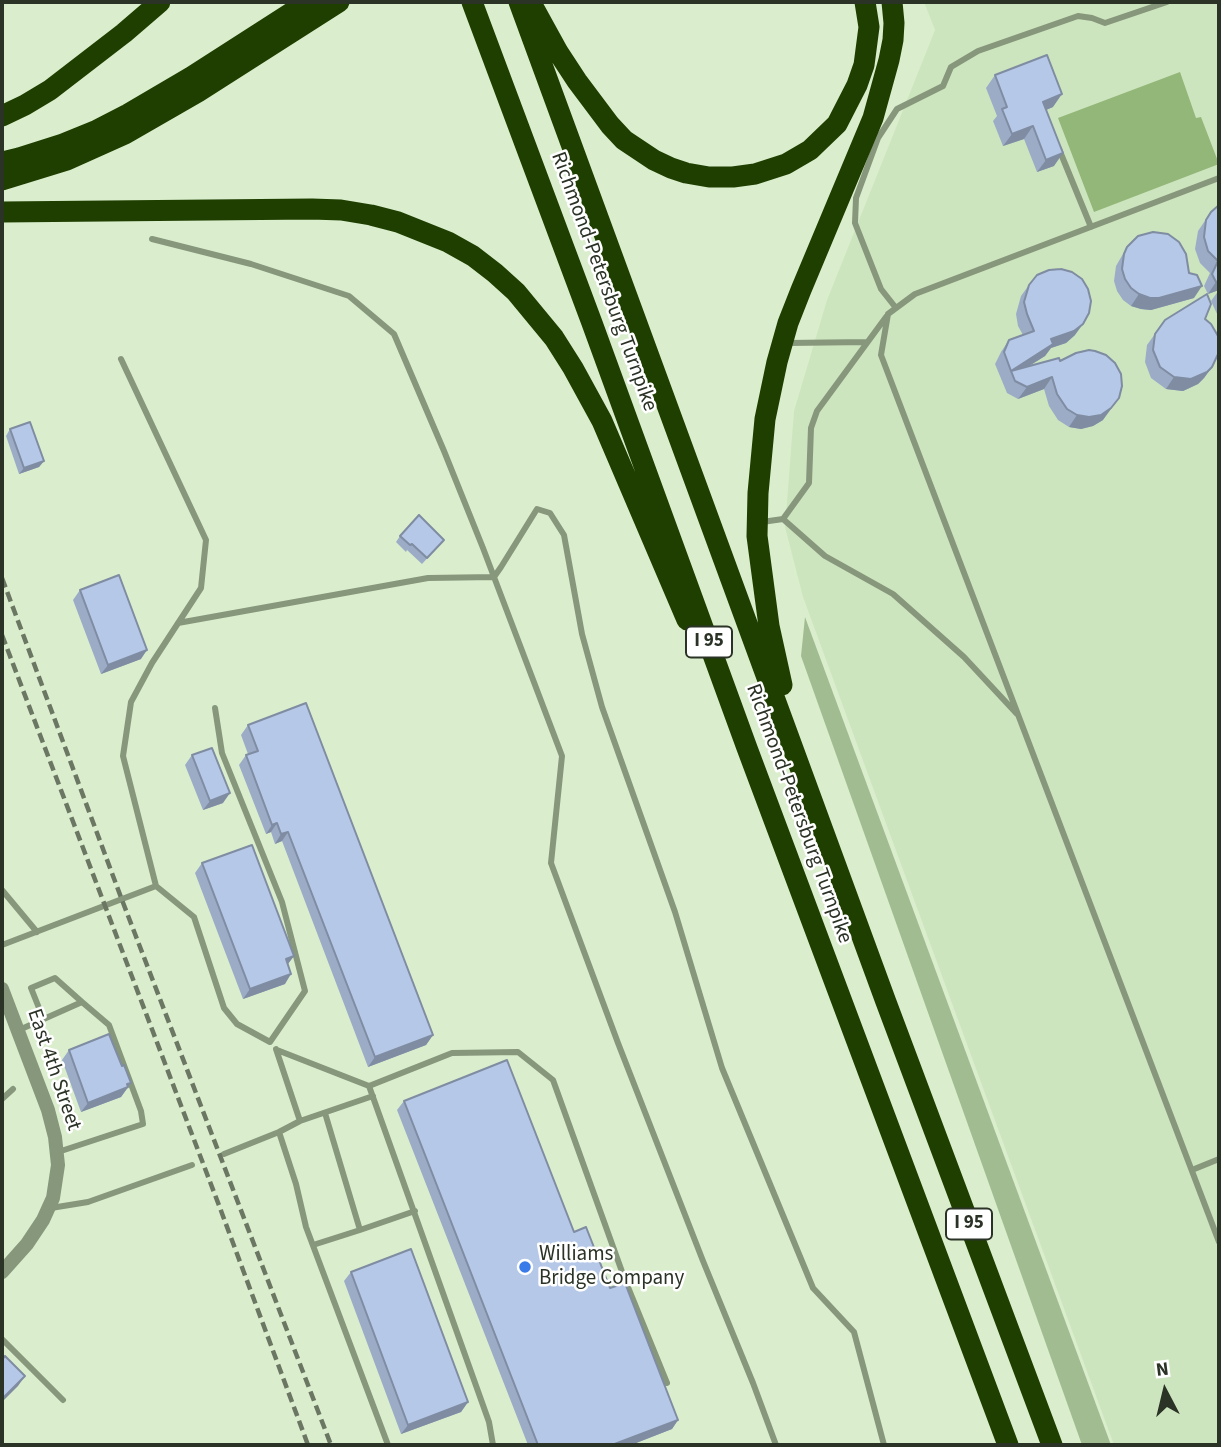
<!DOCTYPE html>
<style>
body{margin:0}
#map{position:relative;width:1221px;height:1447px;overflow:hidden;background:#daeecd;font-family:"Source Sans 3",sans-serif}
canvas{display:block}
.frame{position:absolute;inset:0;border:4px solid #2b3326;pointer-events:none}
.north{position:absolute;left:1130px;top:1356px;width:70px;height:70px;-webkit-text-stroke:5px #fff;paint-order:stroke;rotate:353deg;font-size:19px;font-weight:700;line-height:28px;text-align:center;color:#2b3326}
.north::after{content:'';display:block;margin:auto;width:24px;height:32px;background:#2b3326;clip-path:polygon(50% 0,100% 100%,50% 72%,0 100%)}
</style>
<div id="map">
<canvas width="1221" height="1447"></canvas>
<div class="frame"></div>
<div class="north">N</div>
</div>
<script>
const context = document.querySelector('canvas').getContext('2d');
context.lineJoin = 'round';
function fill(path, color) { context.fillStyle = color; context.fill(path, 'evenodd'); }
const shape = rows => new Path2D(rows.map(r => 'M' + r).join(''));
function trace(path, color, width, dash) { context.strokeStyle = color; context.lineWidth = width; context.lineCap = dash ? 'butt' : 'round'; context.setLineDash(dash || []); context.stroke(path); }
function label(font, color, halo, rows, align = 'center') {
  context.font = font + ' "Source Sans 3",sans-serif'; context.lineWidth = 5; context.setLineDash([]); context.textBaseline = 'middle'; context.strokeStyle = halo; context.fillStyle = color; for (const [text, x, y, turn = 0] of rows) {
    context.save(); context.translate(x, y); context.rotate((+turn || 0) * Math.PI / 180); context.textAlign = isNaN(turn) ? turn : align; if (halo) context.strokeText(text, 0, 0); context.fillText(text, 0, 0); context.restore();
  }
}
const built = shape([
 [924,2,1219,2,1219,1445,1114,1445,803,597,785,527,794,411,827,300,935,30]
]);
const green = shape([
 [805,617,1111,1445,1082,1445,801,656]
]);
const water = shape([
 [1180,72,1196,118,1201,117,1219,164,1094,212,1058,118]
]);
const service = shape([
 [1059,149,1091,227],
 [1219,178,915,294,888,314,881,355,1219,1242],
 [152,239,251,264,349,296,394,334,444,451,483,548,562,756,551,863,618,1043,703,1261,753,1383,776,1445],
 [896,308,881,289,855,223,856,198,878,138,897,109,943,86,951,67,978,51,1078,16,1092,18,1105,23,1167,2],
 [788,343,867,342],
 [121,359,206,540,201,588,152,663,131,702,123,756,156,886,194,917,224,1008,237,1024,270,1042,305,991,282,902,222,753,215,708],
 [783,519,825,556,893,594,964,657,1017,714],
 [762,522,783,519,809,483,811,428,817,411,886,317],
 [178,623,428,578,494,577,501,567,537,509,550,513,564,535,582,634,602,707,675,912,722,1068,813,1288,854,1332,884,1445],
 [2,890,37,932],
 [2,945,156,886],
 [43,1018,31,988,55,978,82,1002],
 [19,1030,82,1002,109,1025,141,1111,143,1124,58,1152],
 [276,1049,300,1121,279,1132,296,1184,306,1227,388,1445],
 [277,1050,369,1086,452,1053,518,1052,553,1080,625,1280,667,1383],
 [369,1086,489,1422,493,1445],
 [2,1099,13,1089],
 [325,1113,360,1230,415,1211],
 [300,1121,373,1096],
 [224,1154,279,1132],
 [1192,1170,1219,1159],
 [51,1208,88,1202,192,1165],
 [313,1245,360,1230],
 [2,1339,63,1400]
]);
const tertiary = shape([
 [2,989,48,1110,55,1137,58,1165,53,1198,43,1220,27,1244,2,1272]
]);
const motorway = shape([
 [472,2,592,323,747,748,1008,1445],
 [519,2,886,1002,1052,1445],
 [531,3,558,52,577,81,610,125,624,140,654,160,671,168,686,173,709,177,733,177,755,174,786,164,810,150,837,124,857,85,864,65,869,27,865,2],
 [2,116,25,105,50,90,124,33,160,2],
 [2,162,19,158,63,144,95,131,128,114,191,77,308,2],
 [2,180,67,160,125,134,198,92,339,2],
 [2,212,312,209,341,210,371,215,398,222,448,242,473,256,495,273,516,292,554,338,573,368,602,421,687,620],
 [782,685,769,626,757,536,758,493,765,419,777,362,788,323,801,290,873,118,889,60,893,40,894,23,892,2]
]);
const rail = shape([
 [2,578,122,900,331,1445],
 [2,635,220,1208,308,1445]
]);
const wall = shape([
 [995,75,1053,107,1046,110,1054,166,1037,172,1024,139,1003,146,993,121,997,116,986,88],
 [1219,205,1219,317,1218,316,1211,301,1219,290,1208,294,1204,286,1210,273,1200,263,1195,249,1198,231,1211,212],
 [1127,247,1189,273,1194,298,1151,310,1141,309,1131,306,1123,300,1117,291,1114,281,1116,266],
 [1029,285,1075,335,1066,343,1051,348,1045,356,1029,366,1060,361,1103,420,1093,426,1081,429,1069,427,1058,420,1049,406,1044,389,1018,399,1007,393,995,364,1001,352,1009,340,1023,335,1018,326,1016,314,1021,296],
 [1165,320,1212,367,1204,378,1198,384,1183,391,1166,389,1151,378,1145,362,1147,345],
 [10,429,44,461,39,467,19,474,6,436],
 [400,536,444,540,422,564,407,550,406,552,396,542],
 [80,590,141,659,101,674,73,600],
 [248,725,433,1035,426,1045,368,1067,282,841,275,844,271,832,266,834,239,765,246,755,248,754,241,735],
 [192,755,223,803,203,810,185,765],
 [202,863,294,956,288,964,285,984,243,999,195,873],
 [69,1050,122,1066,131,1083,121,1097,81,1112,62,1060],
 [404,1101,574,1232,610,1288,678,1420,672,1429,631,1445,528,1445,397,1110],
 [351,1272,468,1402,461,1412,401,1434,344,1281]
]);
const shadedWall = shape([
 [1062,94,1053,107,1034,115,1043,102],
 [1033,126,1024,139,1003,146,1012,134],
 [1063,153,1054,166,1037,172,1046,160],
 [1219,281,1219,290,1208,294,1216,282],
 [1202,286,1194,298,1151,310,1141,309,1131,306,1139,294],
 [1083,324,1075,335,1066,343,1051,348,1045,356,1013,376,1011,371,1051,339],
 [1212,367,1204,378,1198,384,1183,391,1166,389,1174,377],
 [1052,377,1044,389,1018,399,1027,387],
 [1119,398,1103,420,1093,426,1081,429,1069,427,1077,415],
 [44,461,39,467,19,474,24,468],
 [147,650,141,659,101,674,108,665],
 [230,793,223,803,203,810,210,801],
 [277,823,271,832,266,834,272,825],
 [288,832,282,841,275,844,281,834],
 [294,956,287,965,286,959],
 [291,974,285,984,243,999,250,989],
 [433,1035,426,1045,368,1067,375,1057],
 [131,1083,121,1097,81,1112,88,1103],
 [25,1376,18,1386,2,1402,2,1399],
 [468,1402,461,1412,401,1434,408,1425],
 [678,1420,672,1429,631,1445,612,1445]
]);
const building = shape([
 [1047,55,1062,94,1043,102,1063,153,1046,160,1033,126,1012,134,1002,109,1007,107,995,75,1047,55],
 [1219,205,1219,281,1216,282,1212,274,1218,261,1208,251,1204,237,1206,220,1211,212,1219,205],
 [1153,232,1168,234,1179,242,1186,254,1189,273,1197,275,1202,286,1159,298,1150,298,1139,294,1131,288,1125,279,1122,269,1124,254,1127,247,1138,236,1153,232],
 [1061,269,1072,272,1082,279,1088,289,1091,301,1089,313,1083,324,1074,331,1051,339,1053,344,1011,371,1004,352,1009,340,1034,331,1027,314,1024,302,1029,285,1037,275,1049,270,1061,269],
 [1207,294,1211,304,1205,319,1211,324,1218,336,1219,352,1212,367,1207,372,1191,379,1174,377,1160,367,1153,350,1155,334,1165,320,1207,294],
 [1089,350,1095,351,1106,355,1115,363,1121,374,1122,386,1119,398,1111,408,1101,415,1089,417,1077,415,1067,409,1057,394,1052,377,1027,387,1015,381,1011,371,1059,358,1060,361,1076,353,1089,350],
 [30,422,44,461,24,468,10,429,30,422],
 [419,515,444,540,427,558,412,544,410,545,400,536,419,515],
 [119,575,147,650,108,665,80,590,119,575],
 [306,703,433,1035,375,1057,288,832,281,834,277,823,272,825,246,755,258,751,248,725,306,703],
 [212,748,230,793,210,801,192,755,212,748],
 [252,845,294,956,286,959,291,974,250,989,202,863,252,845],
 [109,1034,122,1066,124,1065,131,1083,127,1084,128,1087,88,1103,69,1050,109,1034],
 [507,1060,574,1232,586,1227,610,1288,625,1283,678,1420,612,1445,538,1445,404,1101,507,1060],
 [411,1249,468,1402,408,1425,351,1272,411,1249],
 [5,1356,25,1376,2,1399,2,1360,5,1356]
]);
const markers = [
 [525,1267,7,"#3a7ae9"]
];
const shields = [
 [709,642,46],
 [969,1224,46]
];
const shieldNames = [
 ["I 95",709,642],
 ["I 95",969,1224]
];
const streetNames = [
 ["Richmond-Petersburg Turnpike",603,282,70],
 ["Richmond-Petersburg Turnpike",798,814,70],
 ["East 4th Street",53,1070,71]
];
const poiNames = [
 ["Williams",539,1255],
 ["Bridge Company",539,1279]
];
fill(built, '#cde5be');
fill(green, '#a2bc91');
fill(water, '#92b778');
trace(service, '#87977c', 6);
trace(tertiary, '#87977c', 14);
trace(motorway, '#1f3f00', 21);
trace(rail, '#6b7763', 4.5, [10, 5]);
fill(wall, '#9cacc7');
fill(shadedWall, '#7f8ca2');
fill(building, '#b5c8e7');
trace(building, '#7f8ca2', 2);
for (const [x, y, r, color] of markers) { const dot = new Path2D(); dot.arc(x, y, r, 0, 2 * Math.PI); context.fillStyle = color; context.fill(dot); trace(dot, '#fff', 2.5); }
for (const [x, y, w] of shields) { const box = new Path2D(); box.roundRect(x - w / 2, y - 15.5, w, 31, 5); context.fillStyle = '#fff'; context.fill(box); trace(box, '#2b3326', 2); }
label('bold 19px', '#2b3326', null, shieldNames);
label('21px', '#2b3326', '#fff', streetNames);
label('21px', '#2b3326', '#fff', poiNames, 'left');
</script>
